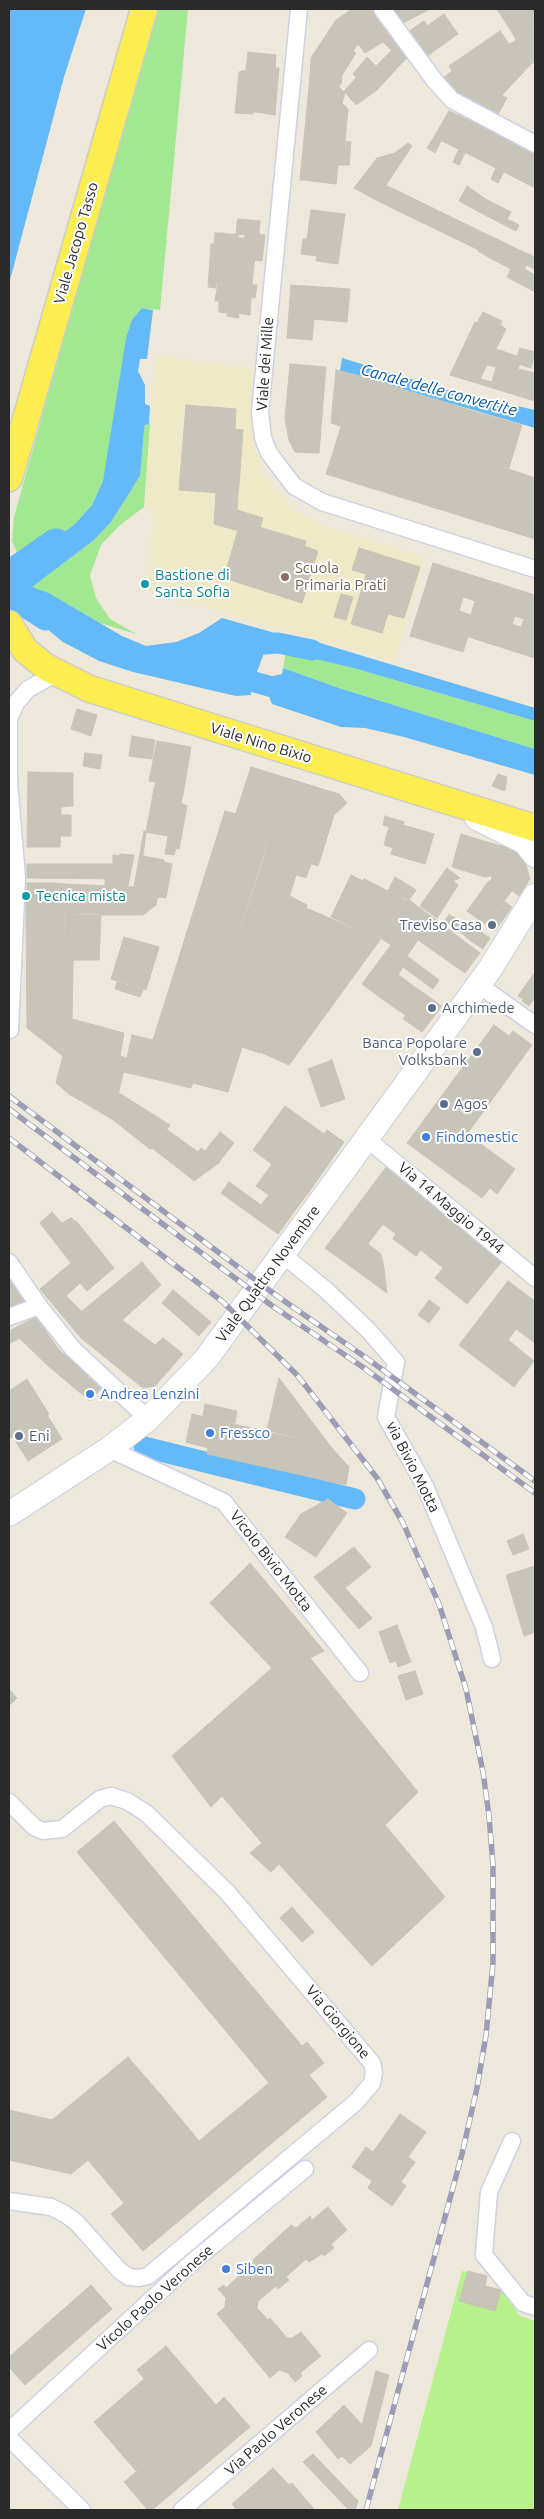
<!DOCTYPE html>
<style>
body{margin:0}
#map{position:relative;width:544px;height:2519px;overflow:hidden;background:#ede8da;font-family:Ubuntu,sans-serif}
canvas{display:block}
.frame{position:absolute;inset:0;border:10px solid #2a2a2a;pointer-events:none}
</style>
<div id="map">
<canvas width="544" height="2519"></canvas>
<div class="frame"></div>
</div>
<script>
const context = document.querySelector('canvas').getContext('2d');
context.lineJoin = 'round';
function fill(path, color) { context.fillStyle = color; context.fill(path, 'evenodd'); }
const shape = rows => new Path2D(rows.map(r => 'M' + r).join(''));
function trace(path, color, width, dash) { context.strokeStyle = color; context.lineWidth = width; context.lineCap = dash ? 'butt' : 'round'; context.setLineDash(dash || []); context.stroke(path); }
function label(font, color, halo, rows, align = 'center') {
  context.font = font + ' Ubuntu,sans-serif'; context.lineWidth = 4; context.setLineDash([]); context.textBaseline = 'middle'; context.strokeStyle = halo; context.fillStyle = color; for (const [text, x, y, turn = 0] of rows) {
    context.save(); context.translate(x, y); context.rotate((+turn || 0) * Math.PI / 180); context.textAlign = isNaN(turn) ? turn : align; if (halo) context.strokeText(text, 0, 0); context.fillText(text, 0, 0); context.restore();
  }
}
const education = shape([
 [156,355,254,369,250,413,254,443,262,470,273,488,298,512,327,527,426,557,395,662,147,591,154,509,144,507]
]);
const green = shape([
 [155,9,188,9,160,310,142,308,126,338,107,462,103,481,92,505,76,523,44,548,21,562,12,541,14,517],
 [150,423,144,507,119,526,101,545,90,575,96,598,110,619,136,634,100,623,49,593,31,587,94,540,111,522,140,476,144,431,146,425],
 [286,652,357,669,535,721,535,749,339,688,283,668]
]);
const pitch = shape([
 [462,2271,487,2276,485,2286,501,2290,520,2316,535,2321,535,2510,398,2510]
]);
const water = shape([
 [9,9,86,9,64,77,9,284],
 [142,308,153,310,147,359,140,359,138,371,145,385,145,404,150,406,149,424,145,425,144,431,140,476,111,522,94,540,32,587,49,593,122,636,146,646,176,642,199,633,222,618,275,633,264,653,251,688,251,695,236,696,133,672,99,661,63,642,26,612,21,611,18,569,21,562,44,548,76,523,92,505,103,481,126,338,132,320],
 [342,358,457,393,535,410,535,428,340,371],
 [285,639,298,643,307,639,535,708,535,721,357,669,286,652,281,649],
 [283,668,339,688,535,749,535,775,404,737,365,728,341,727,272,704,268,694,273,676,282,674]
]);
const canal = shape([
 [9,597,45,620],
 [240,646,278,643,312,650],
 [226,674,297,694],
 [144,1447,355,1499]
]);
const river = shape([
 [9,579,56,546]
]);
const building = shape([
 [352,9,358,9,358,12,341,25,316,60,315,78,310,77,311,58,336,20,352,9],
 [366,9,371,9,388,31,361,48,360,46,363,44,360,40,377,30,366,9],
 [366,9,370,15,363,19,356,10,366,9],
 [394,9,430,9,403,23,394,9],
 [497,9,535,9,535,26,516,39,497,9],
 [358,12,363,19,369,15,377,30,360,40,363,44,356,46,353,52,348,49,335,70,331,67,330,79,315,78,316,60,341,25,358,12],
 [444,14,458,34,427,56,409,31,424,21,427,26,444,14],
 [535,26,535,65,515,40,535,26],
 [388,31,398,44,391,50,383,42,365,53,361,48,388,31],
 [500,31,509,44,516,41,467,91,449,66,500,31],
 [516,41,525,54,491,89,477,82,516,41],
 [398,44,411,53,377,90,364,79,358,76,357,78,353,74,367,57,376,66,398,44],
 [348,49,356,53,342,75,341,84,339,85,339,80,337,80,338,72,335,70,348,49],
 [248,52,276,55,275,68,279,68,275,115,257,112,258,99,242,98,248,52],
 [525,54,532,63,502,95,491,89,525,54],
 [331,67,338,72,337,80,330,79,331,67],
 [242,71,245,71,242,98,258,99,257,112,253,112,253,114,235,113,239,72,242,71],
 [452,71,459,80,451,87,443,78,452,71],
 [358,76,377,90,356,105,344,91,358,76],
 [310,77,314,78,304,180,300,180,310,77],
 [314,78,339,80,339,87,345,93,342,103,348,109,345,141,351,142,349,165,338,165,336,184,304,180,314,78],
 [459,80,467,91,462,95,451,87,459,80],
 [476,81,507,98,498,114,462,95,476,81],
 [449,111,473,122,458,149,434,137,449,111],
 [473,122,495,133,480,160,458,149,473,122],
 [495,133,519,145,504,172,480,160,495,133],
 [434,137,441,141,435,153,427,148,434,137],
 [408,143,412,146,376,200,354,188,377,158,395,153,408,143],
 [519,145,535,153,535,188,504,172,519,145],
 [459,149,465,153,459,165,453,162,459,149],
 [496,168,504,172,498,183,491,179,496,168],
 [385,185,398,191,390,207,376,200,385,185],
 [467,186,487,200,481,213,459,201,467,186],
 [398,191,486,234,479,250,390,207,398,191],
 [487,200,511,212,507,219,519,225,516,231,481,213,487,200],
 [311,210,345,214,338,264,316,261,317,256,301,254,303,239,307,239,311,210],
 [238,219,260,221,260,224,237,222,238,219],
 [237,222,260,224,259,228,237,226,237,222],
 [237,226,259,228,259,237,257,240,245,238,245,235,236,234,237,226],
 [215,233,223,233,222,250,216,249,215,257,212,257,210,283,216,284,216,288,208,287,211,244,214,244,215,233],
 [223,233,227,234,226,250,222,250,223,233],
 [227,234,239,234,238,238,243,238,242,253,226,250,227,234],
 [259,234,265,235,262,261,254,260,255,255,262,256,263,240,259,239,259,234],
 [486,234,499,240,490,258,478,251,486,234],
 [257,237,259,237,257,255,242,253,243,238,257,240,257,237],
 [259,239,263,240,262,256,257,255,259,239],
 [499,240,521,251,511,269,490,258,499,240],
 [216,249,220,249,217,284,210,283,212,257,215,257,216,249],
 [220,250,255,255,252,285,217,284,220,250],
 [521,251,531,255,522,274,511,269,521,251],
 [531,255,535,258,535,269,526,265,531,255],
 [511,269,522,274,524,269,535,275,535,292,507,277,511,269],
 [218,283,257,285,255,298,216,295,218,283],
 [291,285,350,289,347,322,314,319,312,340,287,338,291,285],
 [216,295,251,298,250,315,238,313,239,318,227,316,227,313,219,312,219,301,215,301,216,295],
 [483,312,502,321,500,325,506,329,496,349,517,356,515,363,520,364,518,369,535,373,535,401,450,375,475,322,477,323,483,312],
 [487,365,496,367,492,382,480,379,487,365],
 [520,348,535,352,531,368,515,363,520,348],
 [290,364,326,367,319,453,295,452,289,440,285,419,290,364],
 [292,368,322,370,317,451,296,449,292,440,289,417,292,368],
 [292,368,322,370,320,396,305,395,304,410,319,411,317,451,296,449,292,440,289,417,292,368],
 [336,370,357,375,340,426,331,423,336,370],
 [357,375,473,411,461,453,535,478,535,524,331,459,357,375],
 [305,395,310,395,309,410,304,410,305,395],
 [310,395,320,396,319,411,309,410,310,395],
 [186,405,236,409,235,429,203,427,198,482,219,484,219,493,179,490,186,405],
 [473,411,522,425,509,468,461,453,473,411],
 [203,427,243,430,239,485,198,482,203,427],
 [331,459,535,524,535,539,326,474,331,459],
 [219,484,239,485,238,494,219,493,219,484],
 [216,493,238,494,237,510,263,518,257,536,214,524,216,493],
 [259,527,306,541,301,558,305,560,299,580,247,565,259,527],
 [238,530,256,536,247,565,299,580,305,560,301,558,304,546,318,551,302,603,224,578,238,530],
 [359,548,420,567,404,618,388,614,401,571,370,562,366,574,352,570,359,548],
 [370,562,401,571,382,633,351,624,370,562],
 [433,563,535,595,535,658,415,620,433,563],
 [463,597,475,601,471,615,459,611,463,597],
 [515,616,524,619,521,627,512,624,515,616],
 [341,594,353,597,346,620,334,617,341,594],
 [415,620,468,637,463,652,410,636,415,620],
 [77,709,97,715,91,736,71,729,77,709],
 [132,736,155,740,152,759,129,756,132,736],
 [157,741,191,747,183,795,154,789,156,782,149,781,157,741],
 [85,753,102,755,100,769,83,766,85,753],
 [251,767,287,778,193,1083,191,1088,150,1078,251,767],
 [175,1004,183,1007,181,1014,172,1012,175,1004],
 [28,772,73,773,73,806,61,807,60,847,27,847,28,772],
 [498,774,507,777,505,791,492,786,498,774],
 [287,778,332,792,309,863,264,849,287,778],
 [154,789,183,795,182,799,175,797,168,836,146,832,154,789],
 [332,792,339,794,333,811,326,809,332,792],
 [339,794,347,803,334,815,318,866,309,863,326,809,333,811,339,794],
 [175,797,182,799,181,803,187,806,179,849,176,848,174,855,165,854,175,797],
 [225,811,236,814,162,1042,153,1040,225,811],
 [60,815,71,815,71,836,60,836,60,815],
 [385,816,404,822,401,830,383,825,385,816],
 [403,825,434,834,425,864,391,854,393,848,384,845,389,827,401,830,403,825],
 [414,835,423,838,420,849,411,846,414,835],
 [144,831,146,832,143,856,164,860,156,905,143,915,64,915,65,884,134,887,144,831],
 [461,834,487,842,484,850,469,846,462,870,452,867,461,834],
 [414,835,423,838,420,849,411,846,414,835],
 [487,842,502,846,499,855,484,850,487,842],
 [469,846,493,853,485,877,462,870,469,846],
 [502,846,518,851,524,858,530,879,519,896,508,888,514,879,509,863,498,860,502,846],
 [266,850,311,864,306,878,262,864,266,850],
 [493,853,499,855,498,860,509,863,514,879,508,888,512,891,507,897,487,883,492,879,491,876,485,877,493,853],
 [120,854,134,855,128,886,120,886,120,854],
 [113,855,120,856,120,864,113,865,113,855],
 [164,862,172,864,166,898,157,897,164,862],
 [27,864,120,864,120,879,27,878,27,864],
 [262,864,296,875,228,1092,193,1083,262,864],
 [447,868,460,878,453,881,458,885,444,907,427,896,447,868],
 [351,875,363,881,353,899,342,894,351,875],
 [395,877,416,890,409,900,388,891,395,877],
 [105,879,120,879,120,886,105,885,105,879],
 [364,879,378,886,372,898,357,891,364,879],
 [27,883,54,883,54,897,60,897,60,911,26,911,27,883],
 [54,883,65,884,65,911,60,911,60,897,54,897,54,883],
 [487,883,507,897,493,917,473,903,487,883],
 [378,886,388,891,407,901,400,910,372,898,378,886],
 [357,891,400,910,385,930,375,925,379,915,369,910,359,930,331,917,342,894,353,899,357,891],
 [290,896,307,905,260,1053,242,1047,290,896],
 [427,896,444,907,437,918,420,906,427,896],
 [408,899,480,953,465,973,418,940,407,956,379,937,408,899],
 [505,902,512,907,495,931,467,911,473,903,493,917,505,902],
 [306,908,380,940,289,1065,260,1052,306,908],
 [369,910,379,915,375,925,385,930,379,937,380,940,359,930,369,910],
 [26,911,65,911,64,1017,72,1019,63,1056,27,1028,26,911],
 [74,914,101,914,99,960,73,960,74,914],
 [64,915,74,915,72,1019,64,1017,64,915],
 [449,915,469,925,463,934,445,921,449,915],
 [469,925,475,929,468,939,463,934,469,925],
 [475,928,490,938,483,949,468,939,475,928],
 [124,937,159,947,146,990,111,979,124,937],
 [391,945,407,956,395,972,379,961,391,945],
 [407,956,439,980,433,989,403,967,398,975,395,972,407,956],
 [379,961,404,979,395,993,381,983,374,993,362,984,379,961],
 [535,972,535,983,523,999,518,996,535,972],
 [404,979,412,985,403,998,415,1006,408,1017,388,1003,404,979],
 [117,982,143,990,140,997,115,989,117,982],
 [381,983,395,993,388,1003,374,993,381,983],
 [535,983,535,998,529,1006,522,1001,535,983],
 [412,985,442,1006,422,1032,403,1019,405,1016,408,1017,415,1006,403,998,412,985],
 [175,1004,183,1007,181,1014,172,1012,175,1004],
 [72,1019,124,1033,120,1056,127,1058,124,1070,63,1056,72,1019],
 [494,1025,509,1036,513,1031,532,1045,467,1134,515,1169,497,1194,490,1188,482,1198,407,1143,494,1025],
 [132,1035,162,1042,150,1078,124,1072,132,1035],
 [63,1056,124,1070,112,1119,69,1094,56,1083,63,1056],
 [332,1060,345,1099,321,1107,308,1069,332,1060],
 [119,1093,170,1125,152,1148,150,1149,112,1119,119,1093],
 [285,1106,324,1134,327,1130,344,1142,309,1192,253,1150,285,1106],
 [166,1129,198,1152,183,1172,152,1148,166,1129],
 [220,1132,234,1143,219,1162,205,1151,220,1132],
 [201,1148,220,1162,194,1181,183,1172,201,1148],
 [272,1164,309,1192,294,1212,256,1186,272,1164],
 [387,1166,449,1214,416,1256,393,1239,396,1234,383,1224,379,1229,354,1210,387,1166],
 [229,1182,261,1205,269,1195,294,1212,278,1234,221,1193,229,1182],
 [354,1210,379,1229,368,1244,381,1254,384,1268,361,1252,350,1266,325,1248,354,1210],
 [52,1212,62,1223,71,1218,77,1222,114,1268,87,1291,80,1283,66,1296,103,1332,122,1320,155,1345,163,1338,183,1354,155,1386,143,1388,81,1338,40,1289,71,1263,40,1223,52,1212],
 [449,1214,504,1259,467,1304,435,1278,443,1268,421,1250,449,1214],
 [361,1252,384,1268,387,1293,350,1266,361,1252],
 [142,1262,161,1285,119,1323,103,1332,82,1311,142,1262],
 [9,1271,27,1300,24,1306,9,1311,9,1271],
 [508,1281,535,1301,535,1343,516,1329,508,1340,534,1361,514,1387,459,1345,508,1281],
 [173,1290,211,1322,199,1336,162,1303,173,1290],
 [429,1300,440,1308,429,1323,418,1315,429,1300],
 [36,1317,60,1351,104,1385,90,1401,47,1365,11,1330,36,1317],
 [11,1330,20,1338,9,1344,9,1331,11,1330],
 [279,1378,331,1447,267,1430,279,1378],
 [27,1379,49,1414,11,1438,9,1434,9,1391,27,1379],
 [205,1404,237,1411,235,1423,203,1416,205,1404],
 [192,1414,331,1447,349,1467,346,1485,207,1454,208,1448,186,1442,192,1414],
 [47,1415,62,1439,28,1461,13,1437,47,1415],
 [328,1499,347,1513,316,1557,285,1537,301,1514,328,1499],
 [523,1534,529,1549,513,1555,507,1541,523,1534],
 [354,1547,371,1567,345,1588,372,1618,359,1629,314,1577,354,1547],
 [250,1563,324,1651,310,1658,418,1792,385,1825,445,1897,372,1966,279,1864,271,1872,250,1853,262,1843,222,1796,211,1807,172,1756,272,1668,210,1603,250,1563],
 [535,1566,535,1632,524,1636,506,1575,535,1566],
 [397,1625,411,1662,398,1667,396,1661,390,1663,379,1632,397,1625],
 [415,1671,423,1694,406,1700,398,1676,415,1671],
 [9,1689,17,1698,9,1706,9,1689],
 [114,1821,302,2046,307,2042,324,2063,309,2075,327,2097,143,2251,111,2214,269,2083,77,1852,114,1821],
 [292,1907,314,1932,302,1942,280,1918,292,1907],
 [128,2057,161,2095,88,2160,71,2174,9,2160,9,2110,52,2120,128,2057],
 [161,2095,199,2141,124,2203,88,2160,161,2095],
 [400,2114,426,2132,408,2157,415,2162,401,2182,406,2186,392,2206,368,2188,372,2181,352,2167,366,2147,373,2152,400,2114],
 [328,2207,347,2230,331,2244,334,2248,324,2256,322,2254,309,2262,306,2259,286,2277,289,2280,278,2289,276,2286,258,2301,257,2308,268,2320,270,2318,287,2338,292,2338,301,2332,321,2356,300,2373,302,2376,295,2382,288,2373,279,2370,270,2378,217,2314,225,2307,226,2298,218,2289,224,2285,226,2288,254,2262,253,2260,291,2225,296,2228,310,2216,312,2220,328,2207],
 [468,2271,487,2276,485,2286,501,2290,495,2311,459,2301,468,2271],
 [91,2285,112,2309,25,2385,9,2367,9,2357,91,2285],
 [166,2346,216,2405,224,2397,250,2427,152,2510,148,2510,124,2482,187,2430,137,2370,166,2346],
 [376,2371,389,2375,371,2446,350,2464,342,2456,338,2459,316,2432,344,2405,362,2425,376,2371],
 [144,2379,187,2430,136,2471,94,2422,144,2379],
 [313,2454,358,2501,355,2510,349,2510,303,2462,313,2454],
 [273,2468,289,2485,292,2483,307,2501,296,2510,237,2510,232,2504,273,2468],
 [307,2501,315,2510,296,2510,307,2501]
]);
const street = shape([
 [299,9,260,412,263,438,269,453,294,486,322,502,535,569],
 [382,9,435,81,452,100,535,144],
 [9,717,9,781,17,878,10,1030],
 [9,719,16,703,28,689,57,673],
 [479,985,535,1025],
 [367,1139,535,1278],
 [282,1254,326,1290,369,1331,396,1362,386,1417,425,1486,484,1627,492,1659],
 [9,1262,39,1306,73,1349,148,1419],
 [9,1317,39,1306],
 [109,1449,224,1502,360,1673],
 [9,1802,34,1827,43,1831,62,1829,100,1799,111,1796,127,1801,146,1813,227,1892,372,2063,374,2072,372,2083,356,2102,148,2276,139,2278,129,2277,120,2271,76,2222,65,2214,51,2207,9,2201],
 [512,2141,489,2192,484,2255,523,2303,535,2307],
 [9,2431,190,2264,305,2169],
 [9,2438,82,2510],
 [182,2510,369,2350]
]);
const secondary = shape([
 [477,818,525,842,535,855],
 [9,1514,109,1449,148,1419,206,1359,490,969,535,896]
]);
const primary = shape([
 [9,478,144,9],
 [9,624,25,650,46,667,90,689,535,828]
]);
const rail = shape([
 [9,1096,277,1296,365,1357,535,1481],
 [9,1109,271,1305,364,1368,535,1493],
 [9,1138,223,1302,298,1376,377,1478,403,1523,439,1604,466,1689,483,1772,489,1816,493,1865,493,1963,486,2035,477,2088,462,2154,366,2510]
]);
const markers = [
 [285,577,5,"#8d6e63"],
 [145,584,5,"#0f9aa8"],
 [26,896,5,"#0f9aa8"],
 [492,925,5,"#5c6f8a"],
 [432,1008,5,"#5c6f8a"],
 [477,1052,5,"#5c6f8a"],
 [444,1104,5,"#5c6f8a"],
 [426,1137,5,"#3f7fe0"],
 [90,1394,5,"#3f7fe0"],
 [210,1433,5,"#3f7fe0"],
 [19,1436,5,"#5c6f8a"],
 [226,2269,5,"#3f7fe0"]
];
const streetNames = [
 ["Viale Jacopo Tasso",76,243,-74],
 ["Viale dei Mille",265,364,-86],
 ["Viale Nino Bixio",261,743,17],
 ["Via 14 Maggio 1944",451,1208,40],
 ["Viale Quattro Novembre",268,1274,-54],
 ["via Bivio Motta",413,1467,63],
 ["Vicolo Bivio Motta",271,1561,52],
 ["Via Giorgione",338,2022,50],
 ["Vicolo Paolo Veronese",155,2298,-42],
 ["Via Paolo Veronese",276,2430,-41]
];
const educationNames = [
 ["Scuola",295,568],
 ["Primaria Prati",295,585]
];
const cultureNames = [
 ["Bastione di",155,575],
 ["Santa Sofia",155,592],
 ["Tecnica mista",36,896]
];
const serviceNames = [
 ["Treviso Casa",482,925,"right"],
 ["Archimede",442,1008],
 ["Banca Popolare",467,1043,"right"],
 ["Volksbank",467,1060,"right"],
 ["Agos",454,1104],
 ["Eni",29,1436]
];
const shopNames = [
 ["Findomestic",436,1137],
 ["Andrea Lenzini",100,1394],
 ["Fressco",220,1433],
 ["Siben",236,2269]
];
const waterNames = [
 ["Canale delle convertite",439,390,15]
];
fill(education, '#f0e9c8');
fill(green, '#a2e892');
fill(pitch, '#b7f18c');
fill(water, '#64baf8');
trace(canal, '#64baf8', 21);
trace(river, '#64baf8', 35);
fill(building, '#c8c4ba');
trace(building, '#c8c4b4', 1);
trace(street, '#cfd0e4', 19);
trace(secondary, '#cfd0e4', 26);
trace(primary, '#ccc', 29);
trace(street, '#fff', 16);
trace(secondary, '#fff', 24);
trace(primary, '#fcee50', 26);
trace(rail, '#9d9cb6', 5.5);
trace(rail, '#fff', 4, [11]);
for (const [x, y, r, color] of markers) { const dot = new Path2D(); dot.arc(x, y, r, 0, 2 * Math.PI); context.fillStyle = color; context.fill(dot); trace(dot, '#fff', 2); }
label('15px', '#2a2a2a', '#fff', streetNames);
label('15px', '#785e54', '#fff', educationNames, 'left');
label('15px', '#0d838f', '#fff', cultureNames, 'left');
label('15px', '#4e5e75', '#fff', serviceNames, 'left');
label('15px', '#366cbe', '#fff', shopNames, 'left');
label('italic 16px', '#0354a5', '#fff', waterNames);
</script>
